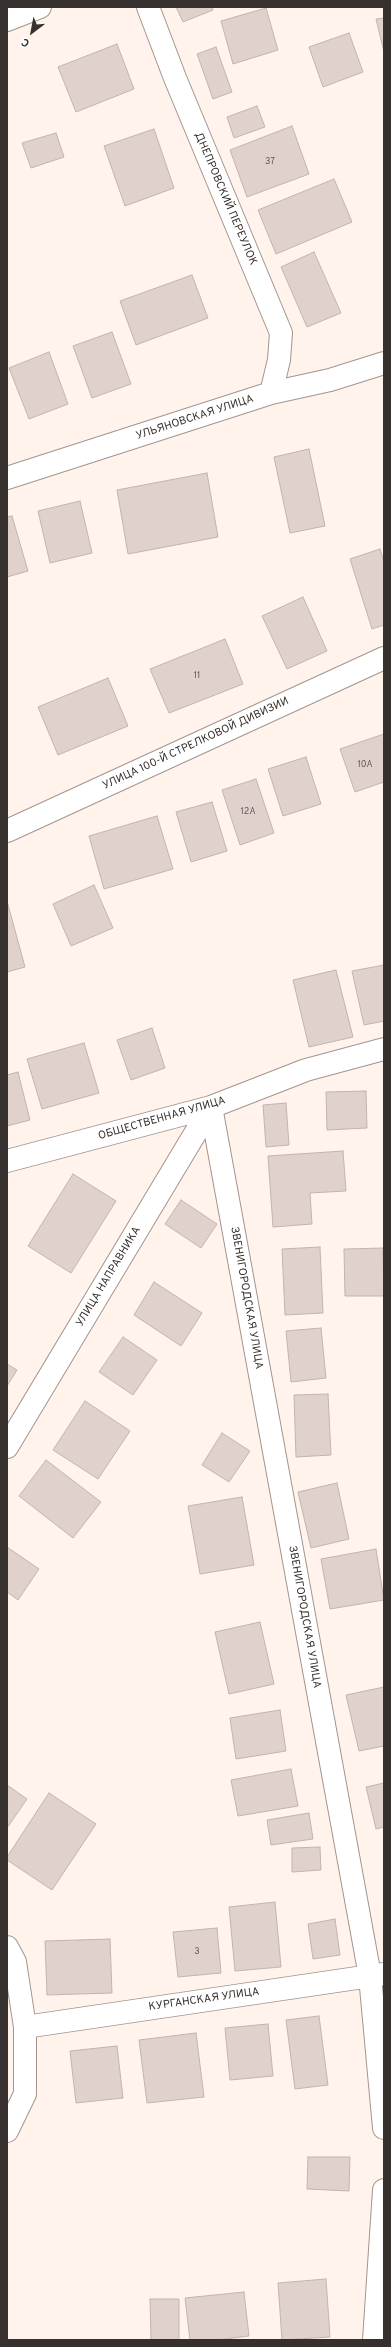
<!DOCTYPE html>
<meta charset="utf-8">
<style>
body{margin:0}
#map{position:relative;width:391px;height:2347px;overflow:hidden;background:#fff3ec;font-family:Overpass,sans-serif}
canvas{display:block}
.frame{position:absolute;inset:0;border:8px solid #36302e;pointer-events:none}
.north{position:absolute;left:12px;top:12px;width:40px;height:40px;-webkit-text-stroke:3px #fff;paint-order:stroke;rotate:212deg;font-size:11px;font-weight:700;line-height:16px;text-align:center;color:#36302e}
.north::after{content:'';display:block;margin:auto;width:14px;height:18px;background:#36302e;clip-path:polygon(50% 0,100% 100%,50% 72%,0 100%)}
</style>
<div id="map">
<canvas width="391" height="2347"></canvas>
<div class="frame"></div>
<div class="north">С</div>
</div>
<script>
const context = document.querySelector('canvas').getContext('2d');
context.lineJoin = 'round';
function fill(path, color) { context.fillStyle = color; context.fill(path, 'evenodd'); }
const shape = rows => new Path2D(rows.map(r => 'M' + r).join(''));
function trace(path, color, width, dash) { context.strokeStyle = color; context.lineWidth = width; context.lineCap = dash ? 'butt' : 'round'; context.setLineDash(dash || []); context.stroke(path); }
function label(font, color, halo, rows, align = 'center') {
  context.font = font + ' Overpass,sans-serif'; context.lineWidth = 3; context.setLineDash([]); context.textBaseline = 'middle'; context.strokeStyle = halo; context.fillStyle = color; for (const [text, x, y, turn = 0] of rows) {
    context.save(); context.translate(x, y); context.rotate((+turn || 0) * Math.PI / 180); context.textAlign = isNaN(turn) ? turn : align; if (halo) context.strokeText(text, 0, 0); context.fillText(text, 0, 0); context.restore();
  }
}
const building = shape([
 [176,7,212,7,213,10,183,22,176,7],
 [266,8,278,50,233,64,221,21,266,8],
 [384,18,384,52,376,19,384,18],
 [349,33,363,72,323,87,309,47,349,33],
 [117,44,134,89,76,112,58,67,117,44],
 [216,47,232,92,213,99,197,54,216,47],
 [257,106,265,127,234,138,227,117,257,106],
 [292,126,309,174,247,197,230,150,292,126],
 [154,129,174,188,125,206,104,146,154,129],
 [56,133,64,157,31,168,22,143,56,133],
 [334,179,352,222,276,254,258,210,334,179],
 [314,252,341,313,307,327,281,267,314,252],
 [192,275,208,318,136,345,120,301,192,275],
 [112,332,131,384,92,398,73,346,112,332],
 [49,352,68,404,29,419,9,368,49,352],
 [309,449,325,526,290,533,274,457,309,449],
 [207,473,218,537,128,554,117,490,207,473],
 [80,501,92,553,50,563,38,511,80,501],
 [12,516,28,571,7,577,7,517,12,516],
 [380,549,384,562,384,625,372,629,350,559,380,549],
 [303,597,327,651,287,669,262,616,303,597],
 [225,639,243,684,169,713,150,669,225,639],
 [108,678,128,726,58,755,38,707,108,678],
 [384,734,384,782,355,792,340,749,384,734],
 [306,757,321,804,283,816,268,769,306,757],
 [256,779,274,833,240,845,222,790,256,779],
 [212,802,227,851,191,862,176,812,212,802],
 [157,816,173,869,104,889,89,836,157,816],
 [94,885,113,928,71,946,53,904,94,885],
 [7,901,25,967,7,972,7,901],
 [384,965,384,1021,364,1025,352,971,384,965],
 [336,970,353,1037,309,1047,293,980,336,970],
 [152,1028,165,1068,131,1080,117,1040,152,1028],
 [84,1043,99,1093,42,1109,27,1059,84,1043],
 [18,1072,30,1120,7,1126,7,1075,18,1072],
 [366,1091,367,1128,327,1130,326,1092,366,1091],
 [286,1103,289,1145,266,1147,263,1105,286,1103],
 [343,1151,346,1191,310,1193,312,1224,273,1227,268,1156,343,1151],
 [73,1174,116,1201,71,1273,28,1246,73,1174],
 [181,1200,217,1224,201,1248,165,1224,181,1200],
 [320,1247,323,1313,285,1315,282,1249,320,1247],
 [383,1248,384,1296,345,1296,344,1249,383,1248],
 [154,1282,202,1313,181,1346,134,1315,154,1282],
 [321,1328,326,1378,291,1382,286,1331,321,1328],
 [123,1337,157,1360,133,1395,99,1372,123,1337],
 [7,1364,17,1370,7,1386,7,1364],
 [328,1394,331,1455,296,1457,294,1395,328,1394],
 [85,1401,130,1431,98,1479,53,1450,85,1401],
 [222,1433,250,1451,229,1482,202,1465,222,1433],
 [46,1460,101,1502,73,1538,19,1496,46,1460],
 [337,1483,349,1539,311,1548,298,1492,337,1483],
 [242,1497,254,1565,200,1574,188,1506,242,1497],
 [7,1547,39,1569,18,1600,7,1592,7,1547],
 [376,1549,384,1600,330,1609,321,1559,376,1549],
 [260,1622,274,1684,229,1694,215,1632,260,1622],
 [384,1687,384,1746,359,1751,346,1695,384,1687],
 [280,1710,286,1751,236,1759,230,1718,280,1710],
 [291,1769,298,1806,238,1816,231,1780,291,1769],
 [384,1783,384,1827,376,1829,366,1787,384,1783],
 [7,1785,27,1799,7,1828,7,1785],
 [49,1793,96,1824,52,1890,7,1860,7,1857,49,1793],
 [309,1813,313,1839,271,1845,267,1820,309,1813],
 [320,1847,321,1870,292,1872,292,1848,320,1847],
 [275,1902,281,1967,235,1971,229,1907,275,1902],
 [335,1919,340,1955,313,1959,308,1924,335,1919],
 [217,1928,221,1973,178,1977,173,1932,217,1928],
 [110,1939,112,1993,47,1995,45,1941,110,1939],
 [319,2016,328,2085,295,2089,286,2020,319,2016],
 [268,2024,273,2076,230,2080,225,2028,268,2024],
 [196,2033,204,2097,147,2103,139,2040,196,2033],
 [117,2046,123,2098,76,2103,70,2051,117,2046],
 [308,2157,350,2157,349,2191,307,2189,308,2157],
 [326,2279,330,2337,282,2340,278,2283,326,2279],
 [244,2292,249,2336,217,2340,190,2340,185,2298,244,2292],
 [150,2299,179,2299,179,2340,151,2340,150,2299]
]);
const minor = shape([
 [148,7,175,78,281,333,279,360,271,393],
 [7,20,40,7],
 [7,478,271,393,330,380,384,363],
 [7,831,384,658],
 [211,1107,370,1976,384,2128],
 [7,1161,211,1107,306,1070,384,1049],
 [7,1447,211,1107],
 [7,1947,15,1962,25,2027,25,2094,7,2131],
 [25,2027,384,1974],
 [374,2340,384,2190]
]);
const numberNames = [
 ["37",270,162],
 ["11",197,676],
 ["10А",365,765],
 ["12А",248,812],
 ["3",197,1952]
];
const streetNames = [
 ["ДНЕПРОВСКИЙ ПЕРЕУЛОК",225,199,67],
 ["УЛЬЯНОВСКАЯ УЛИЦА",195,418,-18],
 ["УЛИЦА 100-Й СТРЕЛКОВОЙ ДИВИЗИИ",196,744,-25],
 ["ОБЩЕСТВЕННАЯ УЛИЦА",162,1119,-16],
 ["УЛИЦА НАПРАВНИКА",109,1277,-59],
 ["ЗВЕНИГОРОДСКАЯ УЛИЦА",246,1298,80],
 ["ЗВЕНИГОРОДСКАЯ УЛИЦА",304,1617,80],
 ["КУРГАНСКАЯ УЛИЦА",204,2000,-8]
];
fill(building, '#e1d1cc');
trace(building, '#c3b3ae', 1);
trace(minor, '#a3958e', 24);
trace(minor, '#fff', 22);
label('9px', '#615856', null, numberNames);
label('11px', '#36302e', '#fff', streetNames);
</script>
